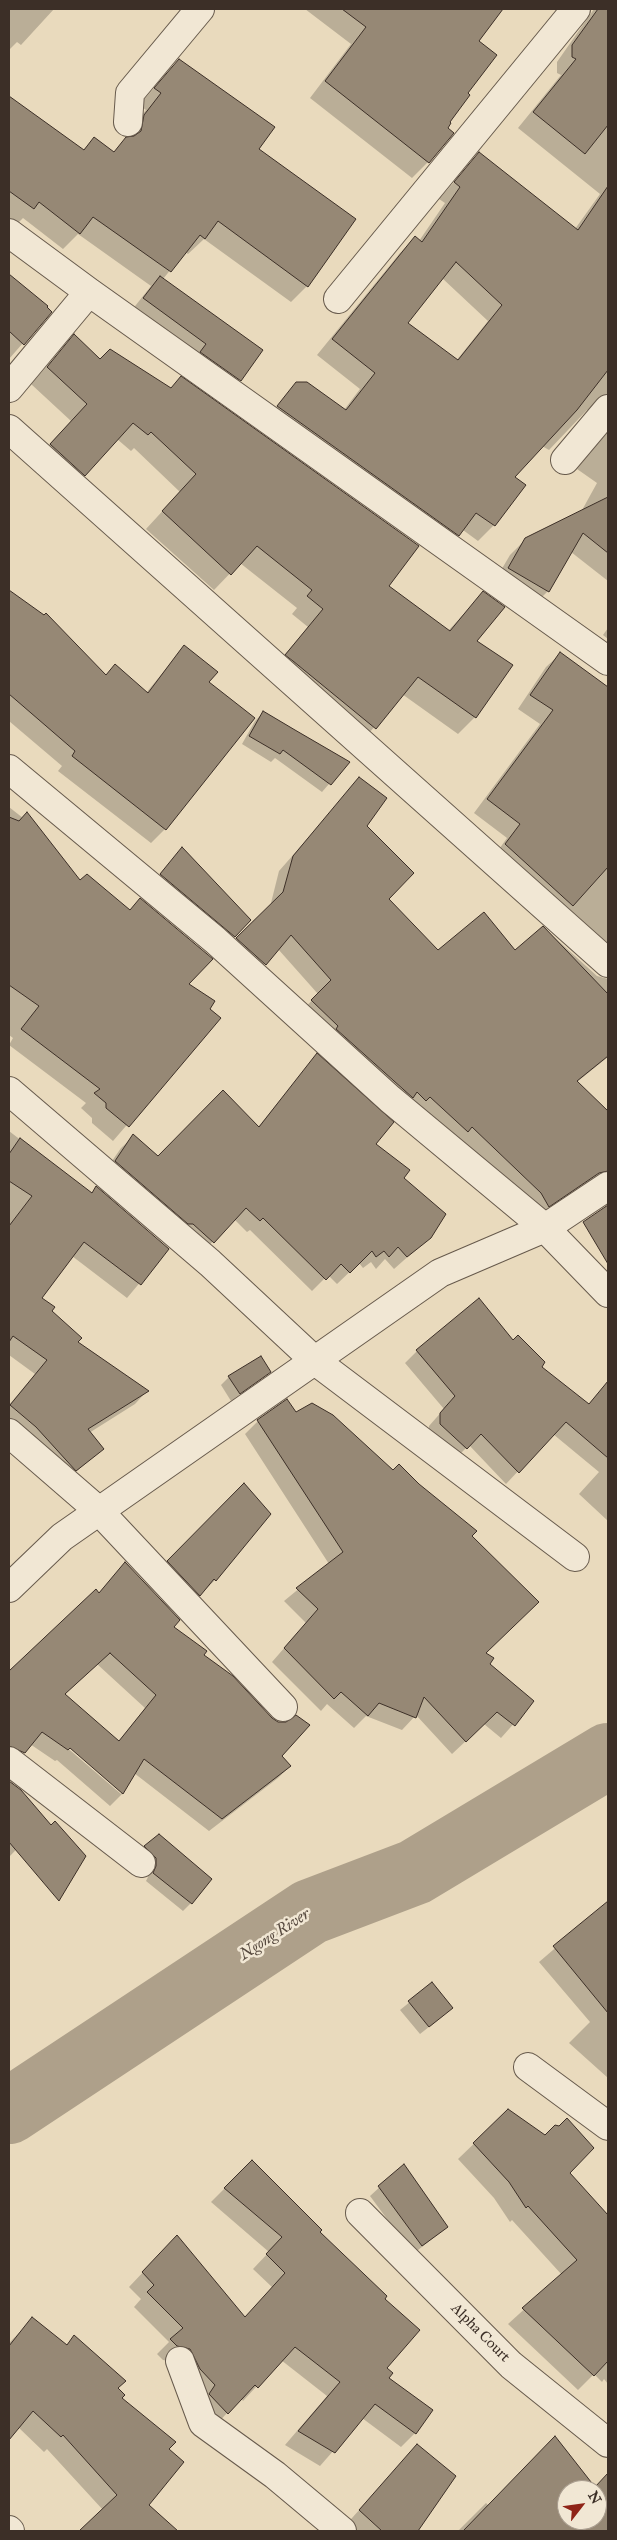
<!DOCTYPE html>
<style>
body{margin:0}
#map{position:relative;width:617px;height:2540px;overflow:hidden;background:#e9dabd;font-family:"IM FELL Great Primer",serif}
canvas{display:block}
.frame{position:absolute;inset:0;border:10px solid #3c2f27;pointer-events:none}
.north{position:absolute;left:557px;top:2480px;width:50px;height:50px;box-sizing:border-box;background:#f1e7d4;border:1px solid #a99d8f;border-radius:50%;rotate:60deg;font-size:14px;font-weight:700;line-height:20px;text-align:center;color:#3c2f27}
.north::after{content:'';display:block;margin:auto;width:18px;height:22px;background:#8f2418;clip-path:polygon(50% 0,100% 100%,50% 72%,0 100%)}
</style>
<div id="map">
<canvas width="617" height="2540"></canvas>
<div class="frame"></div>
<div class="north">N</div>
</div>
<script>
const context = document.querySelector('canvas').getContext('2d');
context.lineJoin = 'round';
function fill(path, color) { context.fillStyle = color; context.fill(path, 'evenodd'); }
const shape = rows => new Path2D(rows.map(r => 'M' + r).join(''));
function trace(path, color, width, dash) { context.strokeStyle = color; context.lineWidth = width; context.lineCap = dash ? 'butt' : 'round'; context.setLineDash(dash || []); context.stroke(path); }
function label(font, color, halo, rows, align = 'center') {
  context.font = font + ' "IM FELL Great Primer",serif'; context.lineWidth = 5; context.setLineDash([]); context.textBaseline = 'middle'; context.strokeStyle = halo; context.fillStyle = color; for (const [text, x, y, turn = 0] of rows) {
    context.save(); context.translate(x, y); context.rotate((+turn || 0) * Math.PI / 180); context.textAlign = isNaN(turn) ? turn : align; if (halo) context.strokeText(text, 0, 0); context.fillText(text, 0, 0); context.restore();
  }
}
const shadow = shape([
 [9,9,54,9,21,45,17,42,9,50],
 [305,9,502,9,478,42,466,93,469,95,446,128,428,162,412,178,310,98,351,44],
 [594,9,608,9,608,581,571,552,548,591,532,607,493,584,510,555,526,539,581,512,597,483,577,469,608,429,594,409,587,410,549,450,542,446,513,477,524,485,494,525,478,541,463,530,443,551,262,423,297,383,344,410,360,389,317,355,400,253,415,238,419,241,445,203,439,199,479,154,575,229,600,194,518,128,561,75,557,73,557,62],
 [442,278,488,321,456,361,406,323],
 [179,60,257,149,307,286,291,302,204,239,188,254,185,252,163,279,240,380,224,396,128,315,151,286,78,234,63,249,23,218,17,224,9,218,9,185,39,147,82,151,94,139,113,153,127,138,128,132,146,110,139,105],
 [9,276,46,306,45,308,50,312,9,359],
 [74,336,100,361,170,389,181,378,387,586,448,631,483,593,476,642,511,665,475,717,458,734,402,694,359,745,270,672,308,627,292,614,297,608,240,563,214,590,146,529,180,492,134,448,131,451,117,439,68,492,34,461,71,421,31,384],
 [9,591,44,617,105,676,115,666,146,693,184,647,208,682,165,829,151,843,58,771,62,766,9,721],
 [608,628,608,639,603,635],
 [560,654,608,688,608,970,492,859,507,838,474,813,540,724,518,709,546,667],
 [263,713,348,762,322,792,275,758,271,762,242,744,255,721],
 [360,779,366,826,387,899,438,952,515,951,543,927,597,976,608,979,608,1057,577,1082,608,1113,608,1183,535,1219,298,1015,318,994,278,949,251,978,224,953,270,907,279,871],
 [9,807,23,818,80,882,129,911,140,900,187,984,219,1018,113,1141,92,1123,92,1118,81,1108,86,1103,9,1045,13,1038,9,1035],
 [182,849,250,920,221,949,148,888],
 [317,1055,374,1145,403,1178,430,1237,394,1269,385,1259,376,1269,371,1262,363,1268,359,1263,337,1284,328,1275,312,1291,250,1230,247,1232,234,1219,201,1254,103,1174,121,1148,134,1136,158,1158,258,1127],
 [9,1131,91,1194,96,1188,168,1249,127,1298,72,1256,40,1298,76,1342,147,1391,135,1404,89,1433,102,1449,63,1483,9,1437,9,1405,35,1374,9,1355],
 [513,1342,540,1367,588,1405,608,1381,608,1521,579,1494,599,1472,553,1434,506,1484,469,1445,454,1460,429,1436,429,1426,444,1409,405,1363,417,1351],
 [269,1372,231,1401,221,1385,229,1377],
 [287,1400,295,1414,393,1471,471,1537,484,1654,488,1665,533,1702,501,1738,484,1724,452,1754,416,1715,402,1730,366,1716,354,1728,327,1704,321,1711,272,1662,306,1623,284,1601,329,1564,245,1434,258,1421],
 [244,1485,215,1580,186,1609,155,1576],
 [125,1563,172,1627,203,1655,290,1766,278,1778,209,1831,134,1773,122,1794,110,1806,57,1760,55,1761,30,1744,11,1765,9,1763,9,1673,96,1591,98,1594],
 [97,1664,145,1708,118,1742,64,1695],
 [66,1743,121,1791,121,1794,64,1745],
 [9,1782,20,1791,45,1820,9,1857],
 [159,1836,191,1903,183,1911,146,1881,149,1875,148,1866,137,1855],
 [602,1908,608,1914,608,2078,569,2043,590,2022,539,1962],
 [432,1984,443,2016,420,2034,400,2010],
 [508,2111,608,2217,608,2384,604,2379,602,2382,594,2374,578,2390,508,2324,562,2275,512,2220,510,2222,494,2198,458,2159],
 [252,2161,384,2299,385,2368,387,2378,431,2410,415,2433,401,2447,362,2418,320,2466,285,2445,327,2396,281,2360,243,2401,241,2398,214,2427,177,2363,163,2360,157,2354,169,2342,134,2307,141,2299,129,2287,164,2250,245,2318,273,2288,253,2269,269,2252,211,2202],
 [404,2165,447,2227,413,2254,370,2196],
 [28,2324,65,2346,74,2337,117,2389,121,2398,167,2450,147,2505,176,2531,81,2531,103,2510,47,2449,44,2452,18,2427,9,2438,9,2343],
 [417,2445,454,2476,416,2531,349,2531,344,2527],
 [540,2453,595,2488,608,2476,608,2531,458,2531,486,2503,489,2506],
 [567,2490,597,2490,597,2520,567,2520]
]);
const river = shape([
 [9,2111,310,1912,415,1872,608,1756]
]);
const building = shape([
 [342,9,503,9,479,41,497,55,468,93,470,95,450,122,451,123,448,128,454,133,429,163,325,81,366,27,342,9],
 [598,9,608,9,608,125,585,154,533,112,576,59,572,57,572,45,598,9],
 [179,59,275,127,259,149,356,219,308,287,218,221,205,239,200,235,171,272,93,217,80,234,39,202,34,209,9,191,9,96,84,150,94,137,114,152,126,137,134,136,141,131,144,115,161,93,154,88,179,59],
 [479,152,578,230,608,186,608,370,577,410,515,477,526,485,495,526,476,513,459,536,277,406,296,382,307,382,346,410,375,373,332,339,415,236,422,242,460,187,454,182,479,152],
 [456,262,502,305,458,360,408,323,456,262],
 [9,274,48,306,47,307,52,312,24,345,9,331,9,274],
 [160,276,263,350,241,381,200,352,206,344,143,298,160,276],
 [74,334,100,359,110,349,171,388,181,376,419,546,389,586,450,631,483,591,505,607,477,641,513,665,476,718,418,677,376,729,293,661,285,655,323,609,307,596,312,590,257,546,231,575,162,511,196,474,151,432,148,435,133,423,85,476,50,444,87,404,47,367,74,334],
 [608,497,608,553,583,533,549,592,508,568,525,538,608,497],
 [9,590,44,615,46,613,106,675,115,664,148,693,184,645,218,672,209,682,255,718,166,830,72,756,75,751,9,694,9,590],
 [560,652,608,687,608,867,573,906,505,844,520,824,487,799,553,710,530,695,560,652],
 [263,711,295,730,350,762,331,785,283,750,280,754,249,736,263,711],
 [359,777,387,798,367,826,414,873,389,899,438,950,484,912,515,950,543,926,608,994,608,1056,577,1081,608,1111,608,1171,599,1173,549,1207,541,1193,472,1127,468,1132,430,1097,426,1101,417,1092,413,1098,336,1029,338,1026,311,1000,331,980,291,935,266,965,236,938,283,892,293,856,359,777],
 [27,812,80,880,87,874,130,910,140,898,213,959,189,984,215,1001,210,1009,221,1018,129,1127,106,1108,106,1103,94,1093,100,1089,21,1029,39,1006,9,985,9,817,19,821,27,812],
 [182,847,251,920,235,937,160,874,182,847],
 [317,1053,394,1122,376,1144,410,1170,404,1178,446,1214,431,1238,407,1257,398,1247,389,1257,384,1251,376,1257,372,1251,350,1273,341,1264,326,1280,263,1218,260,1221,246,1208,214,1243,193,1224,188,1224,115,1161,133,1134,158,1156,223,1090,259,1127,317,1053],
 [20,1138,92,1193,96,1186,169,1249,141,1285,84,1242,42,1298,55,1307,52,1311,82,1338,78,1342,149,1391,88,1429,104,1449,76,1471,36,1427,10,1405,47,1360,13,1336,9,1342,9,1226,32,1196,9,1181,9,1154,20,1138],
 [608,1205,608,1264,583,1222,608,1205],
 [479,1298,513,1340,518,1335,545,1362,542,1367,589,1404,608,1381,608,1458,566,1422,519,1473,481,1434,467,1449,440,1424,440,1413,455,1396,416,1350,479,1298],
 [261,1356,271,1372,240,1394,228,1376,261,1356],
 [287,1399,296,1412,312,1403,333,1415,393,1470,399,1464,419,1484,477,1531,472,1536,539,1602,486,1653,494,1658,490,1664,534,1701,515,1726,497,1712,466,1742,424,1697,416,1718,379,1703,368,1716,341,1692,334,1699,284,1648,318,1609,296,1588,343,1552,257,1420,287,1399],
 [244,1483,271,1514,216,1581,214,1579,200,1596,167,1561,244,1483],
 [125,1562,180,1620,174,1627,207,1651,204,1655,233,1676,272,1718,278,1722,286,1722,296,1715,310,1725,282,1756,291,1766,222,1819,144,1759,123,1794,70,1748,68,1750,42,1732,25,1753,9,1746,9,1671,96,1589,99,1593,125,1562],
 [110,1653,156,1695,119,1741,65,1694,110,1653],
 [9,1781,21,1790,51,1825,55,1821,86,1856,59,1901,9,1842,9,1781],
 [159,1834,212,1879,192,1904,153,1873,156,1866,156,1858,144,1846,159,1834],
 [608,1901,608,2013,553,1946,608,1901],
 [432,1982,453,2008,429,2027,408,2001,432,1982],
 [508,2109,545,2135,555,2125,559,2126,567,2118,594,2148,570,2173,608,2215,608,2361,594,2376,522,2308,577,2260,528,2206,526,2208,509,2182,473,2143,508,2109],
 [252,2160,322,2230,320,2232,387,2296,385,2299,420,2330,387,2368,393,2373,389,2378,433,2410,416,2434,375,2404,335,2453,298,2431,340,2382,295,2347,258,2388,255,2385,228,2414,209,2394,215,2385,200,2369,190,2349,177,2346,170,2339,183,2328,147,2292,154,2285,142,2272,177,2235,245,2317,285,2273,266,2254,282,2237,224,2188,252,2160],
 [404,2164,448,2227,422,2246,378,2186,404,2164],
 [32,2317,67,2345,74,2335,126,2381,118,2388,125,2395,122,2398,176,2442,169,2449,184,2462,149,2505,178,2531,79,2531,117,2495,63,2435,61,2437,33,2411,9,2440,9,2346,32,2317],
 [555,2436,595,2487,608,2473,608,2531,463,2531,555,2436],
 [567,2490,597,2490,597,2520,567,2520,567,2490],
 [417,2444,456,2476,418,2531,382,2531,359,2510,417,2444]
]);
const street = shape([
 [128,122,130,93,200,9],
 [9,233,89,292,608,661],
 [338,299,576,9],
 [9,388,89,292],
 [9,429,608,963],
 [565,460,608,409],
 [9,769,215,940,390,1099,545,1228,608,1293],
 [9,1091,210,1263,314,1360,575,1557],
 [9,1433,99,1511,283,1707],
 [9,1588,62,1537,440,1273,545,1228,608,1186],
 [9,1761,141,1863],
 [528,2067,608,2126],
 [360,2213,511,2365,608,2443],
 [180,2361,203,2423,275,2475,342,2531],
 [9,2530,10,2531]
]);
const streetNames = [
 ["Alpha Court",480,2333,45]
];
const waterNames = [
 ["Ngong River",275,1935,-33]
];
fill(shadow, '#0003');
trace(river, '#aea08a', 66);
fill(building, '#968875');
trace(building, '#3c2f27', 1);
trace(street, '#675a4c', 30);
trace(street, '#f1e7d4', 28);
label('15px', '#3c2f27', '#f1e7d4', streetNames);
label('italic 16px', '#584b40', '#f1e7d4', waterNames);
</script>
